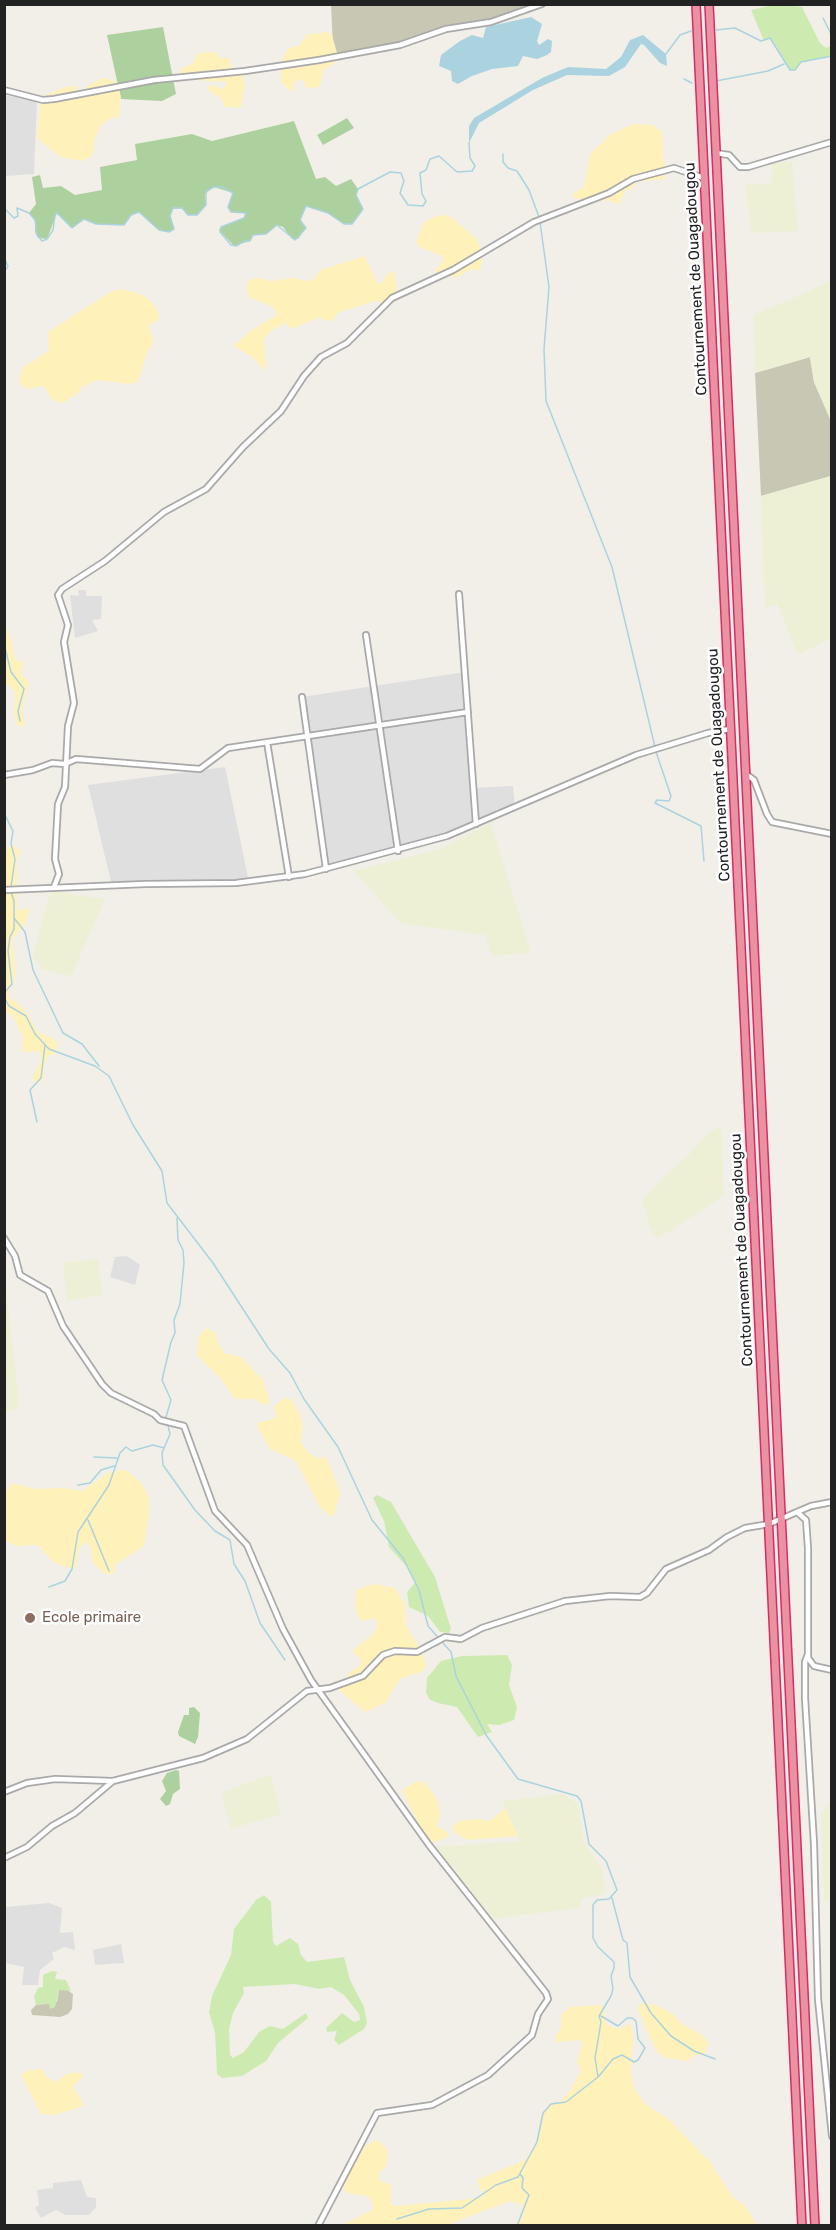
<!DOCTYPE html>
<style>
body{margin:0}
#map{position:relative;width:836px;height:2230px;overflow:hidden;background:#f2efe9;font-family:Rubik,sans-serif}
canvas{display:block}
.frame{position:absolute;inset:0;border:6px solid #222;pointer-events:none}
</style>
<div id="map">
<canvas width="836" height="2230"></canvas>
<div class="frame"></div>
</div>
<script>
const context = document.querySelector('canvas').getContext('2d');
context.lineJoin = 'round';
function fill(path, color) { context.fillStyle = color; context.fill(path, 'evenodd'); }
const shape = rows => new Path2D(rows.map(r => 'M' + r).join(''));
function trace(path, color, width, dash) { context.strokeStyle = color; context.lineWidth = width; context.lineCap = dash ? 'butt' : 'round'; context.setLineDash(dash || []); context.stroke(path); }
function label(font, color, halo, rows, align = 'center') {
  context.font = font + ' Rubik,sans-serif'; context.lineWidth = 5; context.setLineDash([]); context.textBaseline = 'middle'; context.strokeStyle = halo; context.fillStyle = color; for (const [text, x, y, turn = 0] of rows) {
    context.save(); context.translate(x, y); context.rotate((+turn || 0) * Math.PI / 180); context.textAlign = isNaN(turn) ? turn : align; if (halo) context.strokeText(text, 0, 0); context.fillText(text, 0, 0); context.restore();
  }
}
const residential = shape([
 [4,95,37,101,34,174,5,176],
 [78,590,86,590,86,596,102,596,101,619,92,620,98,631,75,638,70,595,79,596],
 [465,672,474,788,513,786,515,807,447,836,326,869,302,697],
 [225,767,249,882,112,886,88,785],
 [127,1256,140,1265,135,1285,110,1277,115,1257],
 [49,1903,62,1908,60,1933,73,1932,75,1950,64,1947,52,1953,54,1959,40,1970,38,1985,22,1985,24,1967,5,1963,5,1907],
 [121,1944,124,1963,95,1965,93,1950],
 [81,2180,87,2197,96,2198,96,2207,89,2215,65,2215,56,2210,41,2218,35,2208,39,2205,37,2190,53,2188,53,2183]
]);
const construction = shape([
 [331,5,542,5,511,16,465,25,400,45,337,57,333,46],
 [810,357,814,382,831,421,831,476,761,496,755,373],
 [59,1990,67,1990,73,1994,72,2009,68,2014,60,2017,32,2015,31,2010,36,2005,57,2002]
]);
const farmland = shape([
 [792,161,798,231,751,233,746,185,772,183,772,164],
 [831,281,832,281,831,421,814,382,810,357,755,373,754,315],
 [831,476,831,638,798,655,777,604,765,608,761,496],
 [491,823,531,953,492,956,485,935,400,923,354,871,440,849],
 [51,891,105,899,71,976,42,969,32,957],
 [721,1126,724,1196,657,1239,650,1227,642,1201,667,1173,686,1158,709,1132],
 [98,1259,102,1295,67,1301,63,1263],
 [5,1277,19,1402,17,1408,5,1413],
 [271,1774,281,1814,231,1829,221,1793],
 [563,1794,578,1804,584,1842,603,1871,605,1894,583,1898,579,1908,492,1919,434,1847,520,1841,502,1801],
 [831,1805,831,1899,824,1901,821,1815,826,1807]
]);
const grass = shape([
 [777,4,802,7,820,43,826,48,831,46,831,56,801,62,795,70,790,70,773,41,769,39,764,41,751,10],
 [377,1495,391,1502,435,1577,451,1629,449,1633,440,1632,428,1616,409,1607,407,1592,415,1583,406,1566,389,1547,384,1521,373,1498],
 [507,1655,512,1665,509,1685,517,1707,514,1720,499,1725,487,1724,492,1732,478,1737,457,1707,438,1703,430,1700,426,1693,427,1678,441,1661,462,1656],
 [264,1895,271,1902,273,1942,276,1946,290,1938,298,1944,301,1955,307,1962,344,1957,350,1980,364,2007,367,2023,364,2029,339,2045,334,2040,337,2031,327,2032,326,2028,342,2013,354,2022,360,2020,359,2014,344,1995,331,1987,319,1989,295,1984,243,1987,244,1993,233,2013,229,2029,230,2055,233,2058,244,2052,259,2032,270,2026,283,2029,306,2013,308,2018,278,2043,266,2061,242,2076,222,2078,217,2074,215,2033,209,2012,212,1996,231,1955,234,1929,256,1900],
 [52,1971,57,1972,55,1979,66,1980,71,1991,59,1990,55,2007,50,2009,49,2004,36,2005,34,1996,38,1988,43,1987,43,1975]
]);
const forest = shape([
 [163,27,176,94,162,101,121,99,107,35],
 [347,118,354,128,323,145,317,135],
 [294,121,316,179,325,177,336,186,351,179,358,189,356,195,363,209,352,224,344,224,328,213,306,206,300,220,306,228,298,239,292,239,283,227,277,225,266,234,253,235,250,241,234,246,219,230,221,227,244,218,246,213,231,212,228,207,233,193,214,187,205,194,206,205,197,215,188,215,182,208,173,209,170,216,174,229,169,232,159,230,139,212,131,215,124,225,96,224,84,219,72,228,57,213,47,239,38,238,35,232,35,220,29,213,36,204,32,177,40,175,43,188,61,186,75,195,102,190,100,167,137,160,135,144,192,134,212,141],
 [194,1707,200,1713,198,1737,195,1744,179,1736,178,1732,184,1715,189,1715,189,1708],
 [176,1770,179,1771,180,1789,173,1794,170,1804,166,1806,160,1799,166,1791,162,1781,167,1773]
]);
const sand = shape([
 [327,32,332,35,339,60,323,70,320,87,306,88,303,79,294,82,293,90,289,91,281,82,281,61,289,48,300,45,306,35],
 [217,52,219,58,230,58,231,68,242,72,245,86,241,106,238,108,225,107,221,98,208,90,209,86,212,85,223,89,227,84,225,82,197,80,195,77,181,75,181,68,193,64,198,53],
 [103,78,113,80,119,88,121,98,119,117,109,119,100,126,95,138,93,154,88,158,81,161,60,157,37,138,41,97,65,87,76,86,80,95,86,94,88,85],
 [633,124,653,125,662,132,665,179,636,182,631,191,627,188,618,205,611,201,577,199,571,195,584,187,590,154,610,135],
 [448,215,476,238,483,252,480,271,472,269,457,277,437,274,435,271,443,260,442,256,419,247,416,242,424,222,437,216],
 [365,256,377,283,381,284,390,271,394,273,397,290,410,289,392,298,383,307,378,300,337,313,333,321,317,318,291,329,285,323,269,332,264,341,266,371,251,356,233,346,252,330,277,315,275,310,269,305,249,297,246,286,249,280,257,278,271,281,293,278,308,281,314,279,320,270],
 [122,289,143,295,152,302,159,314,159,320,149,325,153,341,146,355,138,382,129,384,98,380,81,387,80,392,62,403,51,399,45,388,41,386,28,389,21,386,19,380,22,368,49,351,48,332,112,291],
 [5,626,11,639,15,659,23,663,20,673,29,683,22,710,25,725,20,727,17,724,14,713,15,692,8,683,5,689],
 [16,846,20,851,17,861,17,909,21,911,27,907,29,911,24,925,12,939,16,974,8,996,25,1010,39,1033,53,1038,58,1045,55,1054,48,1056,43,1070,44,1077,39,1084,32,1078,41,1060,39,1051,22,1052,23,1037,12,1015,5,1012,4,854,8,847],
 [206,1328,216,1333,217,1341,224,1353,241,1357,263,1380,270,1402,265,1405,254,1399,235,1399,220,1378,197,1355,199,1337],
 [285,1398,292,1400,301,1418,303,1425,301,1442,309,1453,318,1458,326,1457,334,1477,340,1493,334,1515,330,1516,319,1506,296,1461,270,1449,257,1426,258,1423,276,1418,274,1406],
 [122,1470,128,1471,143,1485,149,1499,149,1511,144,1546,116,1564,114,1574,105,1574,93,1563,90,1546,85,1542,79,1549,76,1568,69,1568,53,1562,38,1545,17,1546,5,1541,5,1492,12,1483,36,1489,64,1488,82,1491,108,1473],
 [374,1584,395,1588,405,1605,406,1625,423,1655,426,1665,423,1671,400,1679,386,1702,365,1712,339,1690,350,1672,361,1665,361,1659,352,1651,373,1634,377,1628,375,1618,362,1621,358,1616,355,1607,356,1590],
 [417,1781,424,1782,437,1799,440,1817,436,1826,448,1832,448,1837,431,1843,426,1840,402,1790],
 [505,1808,518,1836,467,1840,454,1832,452,1826,460,1821,480,1819,490,1821],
 [640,2003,656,2005,672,2013,681,2023,703,2036,709,2043,704,2055,695,2055,687,2061,666,2058,656,2051,638,2009],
 [602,2005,607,2025,619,2029,631,2024,633,2036,631,2075,636,2092,644,2103,669,2120,710,2162,731,2195,747,2208,757,2226,517,2225,522,2217,523,2205,510,2201,446,2225,341,2226,372,2210,373,2204,368,2196,351,2194,343,2190,350,2168,358,2155,368,2144,377,2140,387,2149,387,2163,385,2169,379,2172,379,2181,391,2184,391,2205,397,2206,479,2198,483,2195,477,2180,525,2160,537,2142,543,2113,551,2104,561,2101,571,2089,581,2070,577,2062,582,2044,580,2040,557,2042,555,2037,561,2028,561,2015,570,2007],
 [43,2069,45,2076,55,2082,69,2073,81,2073,83,2076,73,2086,84,2106,54,2115,41,2114,21,2075,27,2071]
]);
const water = shape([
 [531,17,542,24,537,41,539,45,548,39,552,41,551,52,547,55,537,59,523,56,518,66,492,69,472,76,458,84,452,81,451,71,439,66,441,55,460,41,472,35,483,38,486,27],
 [643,35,666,54,667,66,660,63,644,45,641,44,625,67,609,76,567,75,533,90,479,123,469,143,469,126,474,118,542,78,568,67,606,69,621,57,630,40]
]);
const stream = shape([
 [823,18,832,36],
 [716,30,735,28,761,41,770,38,790,70,795,70,801,62,832,56],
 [666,54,680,35,691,31],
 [684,79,692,83],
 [716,81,768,71,784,64],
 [503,154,503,162,508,168,517,171,529,190,539,217],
 [4,208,14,218,18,216,17,208,29,213,35,220,37,235,42,241,47,239,53,230,55,215,57,213,72,228,84,219,96,224,124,225,131,215,139,212,159,230,169,232,174,229,170,216,173,208,182,208,188,215,197,215,206,205,206,191,214,187,222,187,233,193,228,207,231,212,246,213,244,218,221,227,220,232,231,245,237,246,244,241,250,241,253,235,266,234,277,225,295,240,306,228,300,220,306,206,328,213,344,224,352,224,363,209,356,195,358,189,390,172,401,173,404,181,400,193,408,205,423,206,426,201,422,194,420,173,426,170,430,159,439,156,457,172,472,171,475,166,470,158,469,143],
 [540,222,549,287,544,349,546,401,612,567,655,747],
 [4,257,8,266,4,273],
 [4,644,11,672,24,689,18,711,20,721],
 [656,752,671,796,669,801,657,800,655,803,701,826,704,861],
 [4,757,4,771],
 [4,813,13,831,11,844,15,859,11,887],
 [14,918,25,932,33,970,63,1033,82,1044,99,1066],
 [4,993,12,984,8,951,10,937,14,929,14,901,11,892],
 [4,997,9,1006,26,1016,35,1034,49,1049,95,1066,109,1076,133,1125,162,1171,167,1203,213,1263,269,1349,290,1373,304,1399,338,1447,372,1520,403,1558,419,1590,428,1626,451,1652,456,1676,486,1735,518,1779,577,1796,581,1801,589,1844,606,1861,617,1890,609,1899,597,1900,593,1905,593,1938,598,1947,614,1962,614,1968,611,1976,613,1989,611,1996,599,2016,601,2022,595,2058,598,2077,566,2102,551,2104,543,2113,537,2142,518,2177,496,2185,462,2208,429,2209,397,2219],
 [37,1122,30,1090,41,1078,45,1045],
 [177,1218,178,1240,183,1250,184,1263,180,1304,174,1320,175,1333,171,1342,162,1380,171,1400,166,1417,170,1434,162,1453,163,1465,195,1510,215,1531,230,1540,234,1564,245,1581,260,1623,285,1660],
 [94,1457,117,1458],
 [78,1485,90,1483,101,1470,114,1466],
 [88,1520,109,1571],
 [49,1587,65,1581,72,1569,78,1532,109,1485,120,1453,126,1447,132,1451,153,1445,164,1448],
 [612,1898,623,1940,627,1943,630,1977,651,2013,671,2036,694,2051,715,2059],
 [599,2076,613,2059,622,2055,634,2062,638,2060,645,2048,638,2039,636,2021,632,2018,627,2018,618,2026,601,2016],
 [517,2226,529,2195,522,2188,523,2178,520,2174]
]);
const minor = shape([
 [4,90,43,100,54,99,154,80,245,71,319,60,400,45,446,29,491,22,542,4],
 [715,153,729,155,740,167,748,167,832,142],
 [459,594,476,824],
 [366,635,398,851],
 [302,697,326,869],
 [267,742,289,877],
 [746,774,754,780,767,814,772,822,832,834],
 [4,775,33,770,52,763,65,764,76,759,200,769,228,748,468,712],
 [54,887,59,874,55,859,58,804,65,787,68,726,74,703,64,642,68,625,58,595,62,589,105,561,164,512,206,489,243,447,281,411,304,376,321,357,347,343,392,298,453,270,534,222,609,193,633,179,674,168,704,178],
 [4,890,145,884,236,883,305,874,447,836,636,755,708,733,730,729],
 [4,1238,15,1256,20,1275,48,1291,63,1326,102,1384,111,1393,154,1414,160,1420,184,1426,215,1511,247,1545,283,1629,311,1680,429,1845,546,1993,548,1999,538,2014,532,2035,488,2075,432,2105,377,2113,318,2226],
 [797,1512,806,1520,808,1548,808,1658,814,1666,832,1670],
 [808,1654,805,1662,805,1698,814,1844,818,1999,832,2136],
 [4,1792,27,1783,55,1779,113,1781,203,1758,247,1739,307,1691,330,1688,363,1676,383,1655,395,1651,417,1652,445,1637,461,1639,482,1628,565,1601,610,1596,640,1597,647,1593,666,1569,709,1550,727,1537,745,1528,769,1524,811,1506,832,1502],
 [4,1858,27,1847,52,1826,75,1813,113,1781]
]);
const highway = shape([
 [696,4,802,2226],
 [709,4,815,2226]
]);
const markers = [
 [30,1618,6,"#8d6e63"]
];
const streetNames = [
 ["Contournement de Ouagadougou",696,279,-93],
 ["Contournement de Ouagadougou",719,765,-93],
 ["Contournement de Ouagadougou",742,1250,-93]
];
const educationNames = [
 ["Ecole primaire",42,1618]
];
fill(residential, '#e0dfdf');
fill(construction, '#c7c7b4');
fill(farmland, '#eef0d5');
fill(grass, '#cdebb0');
fill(forest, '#add19e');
fill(sand, '#fff1ba');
fill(water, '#aad3df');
trace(stream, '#aad3df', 1.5);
trace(minor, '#a9a9a9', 8);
trace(highway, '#dc2a67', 10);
trace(minor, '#fff', 4.5);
trace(highway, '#e892a2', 7);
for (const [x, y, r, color] of markers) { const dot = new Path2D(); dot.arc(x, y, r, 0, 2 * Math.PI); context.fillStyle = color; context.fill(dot); trace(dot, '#fff', 2); }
label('15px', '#222', '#fff', streetNames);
label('15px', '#785e54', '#fff', educationNames, 'left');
</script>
